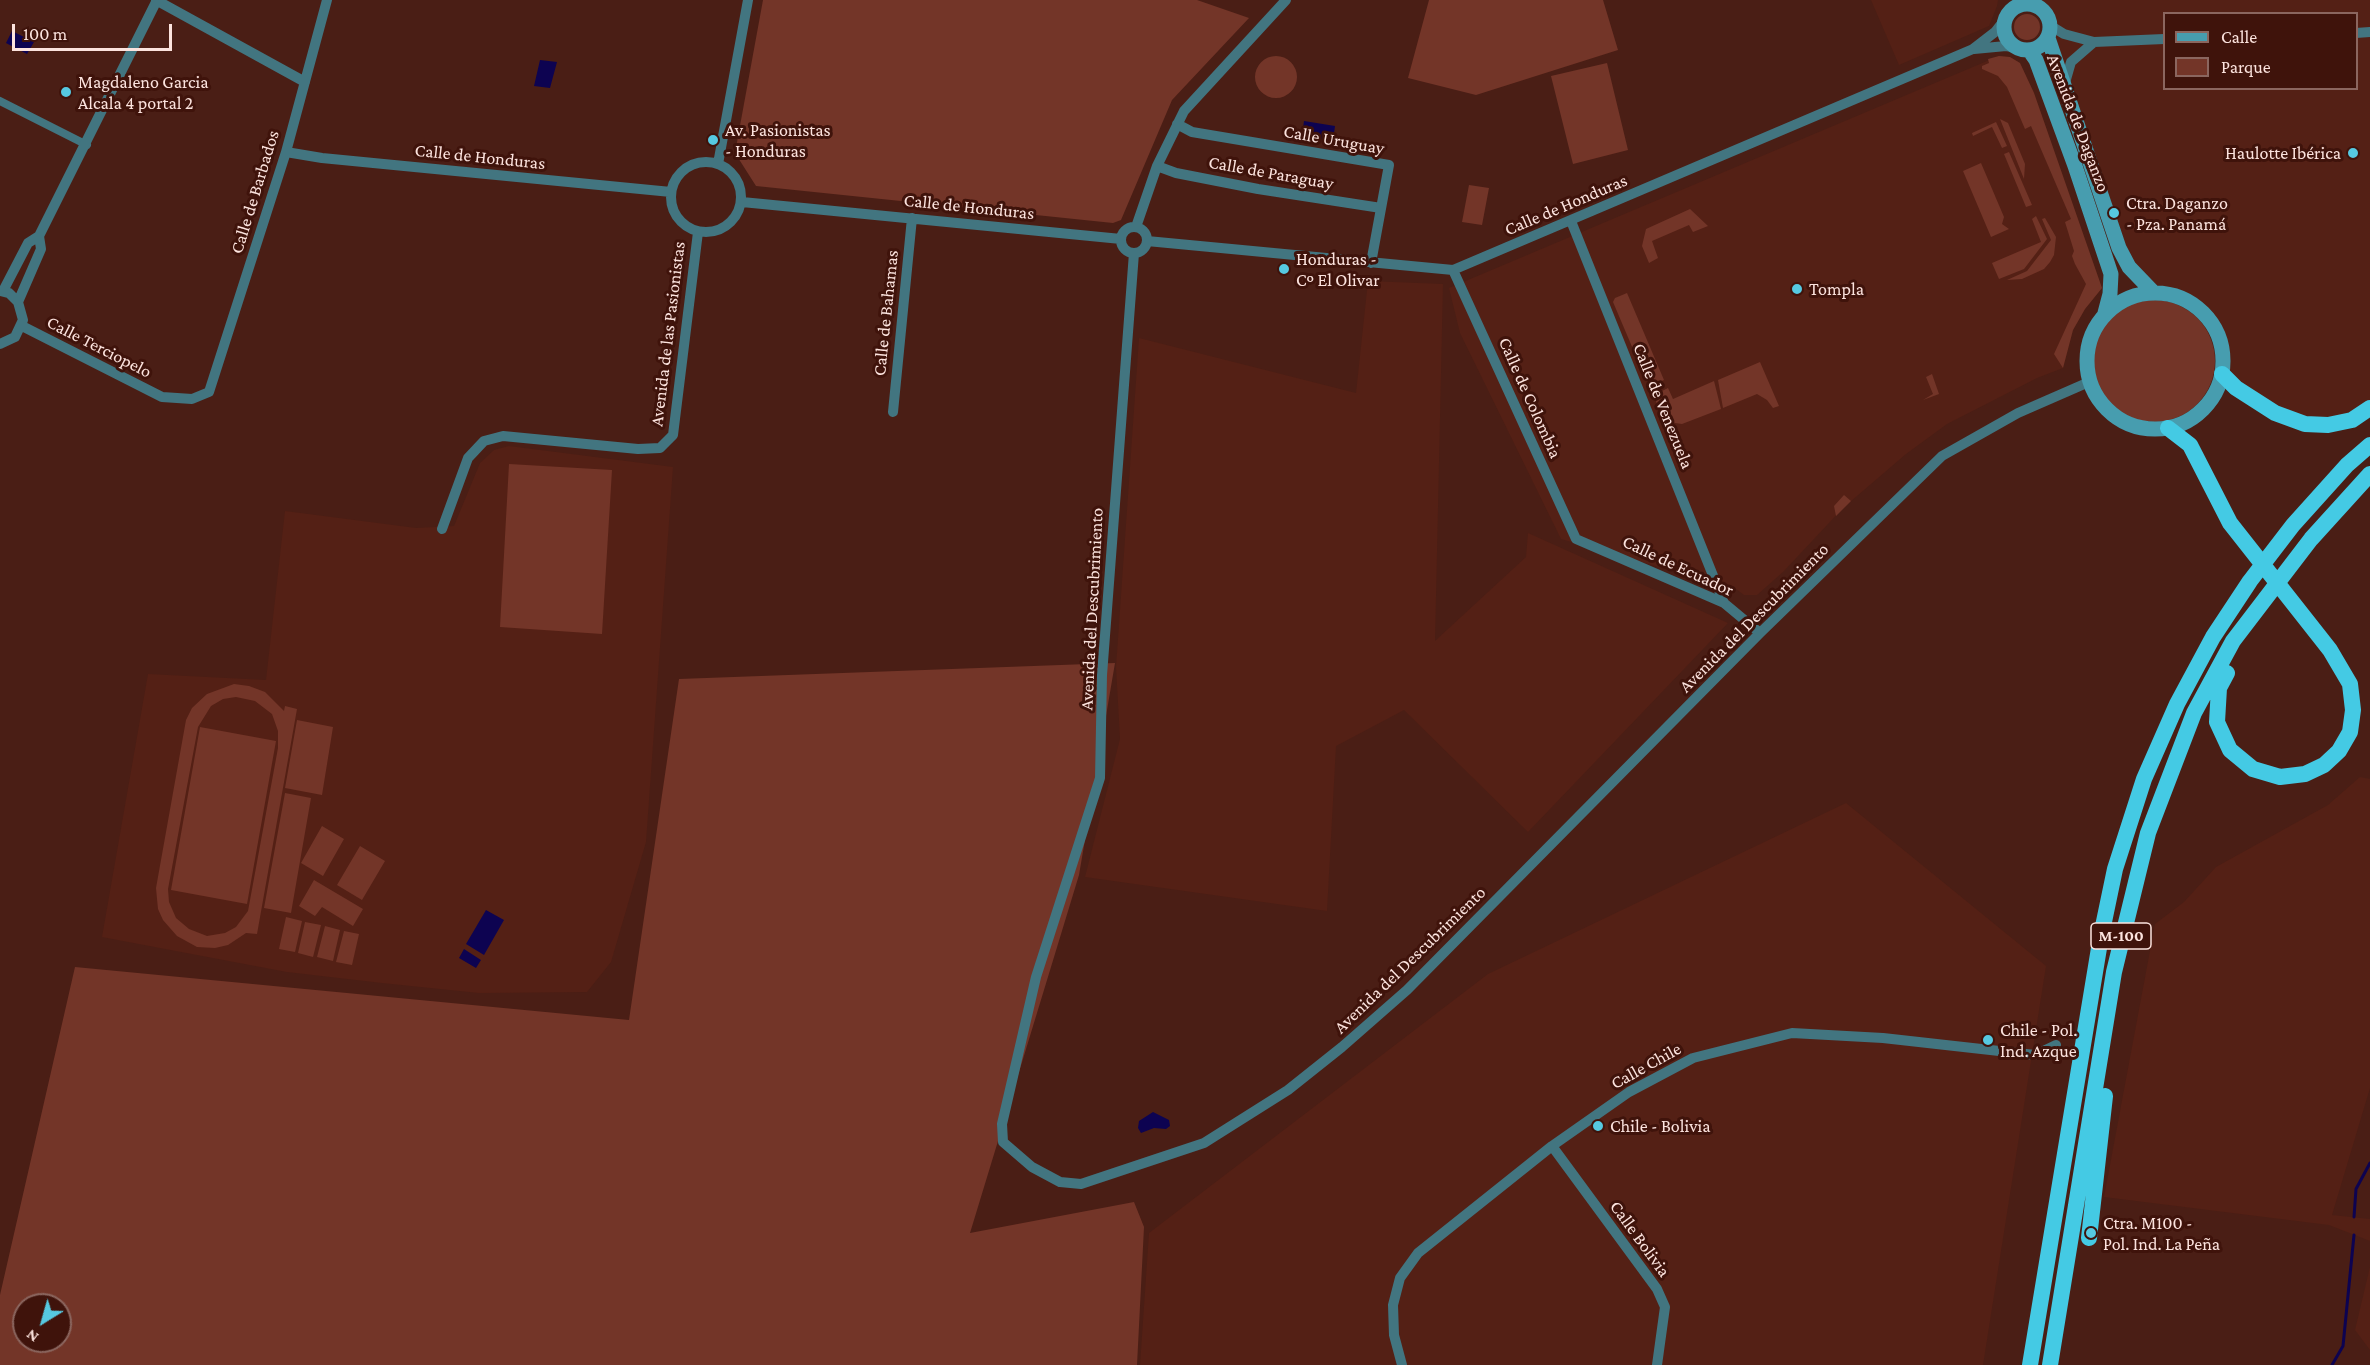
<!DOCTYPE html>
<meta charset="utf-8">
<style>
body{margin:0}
#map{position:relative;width:2370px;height:1365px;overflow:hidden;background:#4a1e15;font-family:"Crimson Pro",serif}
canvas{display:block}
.legend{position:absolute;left:2163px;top:12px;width:195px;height:78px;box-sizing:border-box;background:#3f130b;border:2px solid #8b665f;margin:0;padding:8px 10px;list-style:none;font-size:18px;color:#fce3de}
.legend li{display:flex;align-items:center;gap:12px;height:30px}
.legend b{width:30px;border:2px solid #8b665f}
.north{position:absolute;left:12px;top:1293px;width:60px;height:60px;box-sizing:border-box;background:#3f130b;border:2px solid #8b665f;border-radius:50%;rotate:217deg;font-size:16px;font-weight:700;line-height:24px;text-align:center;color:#fce3de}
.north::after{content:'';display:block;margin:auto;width:21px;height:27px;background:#56c9e1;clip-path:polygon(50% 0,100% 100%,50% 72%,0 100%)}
.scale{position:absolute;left:12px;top:24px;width:160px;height:27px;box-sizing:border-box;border:3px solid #fce3de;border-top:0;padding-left:8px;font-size:18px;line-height:21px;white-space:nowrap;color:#fce3de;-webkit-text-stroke:4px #3f130b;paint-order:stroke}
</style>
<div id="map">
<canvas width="2370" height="1365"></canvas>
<ul class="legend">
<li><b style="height:8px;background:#479daf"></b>Calle</li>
<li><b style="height:16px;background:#733528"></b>Parque</li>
</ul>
<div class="north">N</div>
<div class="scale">100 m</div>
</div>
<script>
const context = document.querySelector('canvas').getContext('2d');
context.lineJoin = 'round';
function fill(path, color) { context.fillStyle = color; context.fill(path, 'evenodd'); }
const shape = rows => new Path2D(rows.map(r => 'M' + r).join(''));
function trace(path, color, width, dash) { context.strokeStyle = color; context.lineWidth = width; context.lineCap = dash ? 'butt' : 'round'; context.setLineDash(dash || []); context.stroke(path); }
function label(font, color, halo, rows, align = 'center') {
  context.font = font + ' "Crimson Pro",serif'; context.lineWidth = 6; context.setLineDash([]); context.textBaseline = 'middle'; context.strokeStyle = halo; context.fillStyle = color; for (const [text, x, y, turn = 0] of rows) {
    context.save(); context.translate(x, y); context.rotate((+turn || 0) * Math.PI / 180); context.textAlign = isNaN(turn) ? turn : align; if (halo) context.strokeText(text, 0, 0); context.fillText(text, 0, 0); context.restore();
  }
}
const built = shape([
 [1871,0,1998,0,1997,6,1989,26,1899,65],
 [2030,0,2370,0,2370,408,2305,424,2222,374,2223,353,2218,334,2207,316,2192,303,2173,294,2153,292,2129,267,2049,20,2043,10,2032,5],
 [2164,14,2356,14,2356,88,2164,88],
 [1999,56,2010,57,2020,63,2034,93,2102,288,2085,309,2073,330,2063,368,2037,378,1947,424,1906,454,1843,508,1783,572,1757,595,1744,595,1736,589,1561,539,1460,333,1449,288],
 [1368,281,1443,284,1435,641,1526,557,1528,533,1728,623,1528,832,1404,710,1336,746,1327,911,1085,877,1120,739,1116,667,1139,338,1356,393],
 [509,446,673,467,646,842,611,962,587,992,479,993,382,983,287,972,102,937,148,674,266,680,285,511,416,528,454,526,480,463,494,450],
 [2360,777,2370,779,2370,1088,2332,1215,2370,1219,2370,1241,2329,1225,2104,1197,2155,924,2184,902,2216,867,2328,805],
 [1846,803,2046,966,1983,1365,1140,1365,1149,1233,1488,974],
 [2370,1267,2370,1350,2355,1330]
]);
const green = shape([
 [763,0,1197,0,1249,18,1172,100,1121,220,1113,223,756,186,735,153],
 [1429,0,1603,0,1618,50,1476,95,1408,78],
 '2014 27a13 13 0 1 1 26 0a13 13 0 1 1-26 0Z',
 '1255 77a21 21 0 1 1 42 0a21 21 0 1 1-42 0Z',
 [1999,56,2010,57,2020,63,2034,93,2102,288,2085,309,2073,330,2063,368,2054,354,2086,284,2075,264,2072,256,2074,251,2065,222,2071,219,2031,126,2025,129,2007,87,1998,76,1982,69,1982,66,1989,63,1988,59],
 [1607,63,1628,150,1573,164,1551,76],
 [2000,119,2008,123,2025,164,2024,179],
 [1996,122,2007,146,2002,148,1992,127,1973,136,1972,133],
 [2009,152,2032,205,2026,207,2004,154],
 [1981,163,2004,217,2002,224,2009,229,1991,237,1963,171],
 [1469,185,1489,188,1482,225,1462,222],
 [1690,209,1708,226,1693,232,1689,225,1652,241,1658,258,1649,263,1642,246,1646,229],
 [2036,216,2047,239,2024,269,1999,279,1992,263,2041,242,2032,219],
 [2045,218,2056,237,2054,255,2050,262,2044,269,2022,279,2007,280,2027,271,2051,240,2042,219],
 [1627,293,1664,380,1655,384,1647,382,1613,302,1615,298],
 '2093 361a61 61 0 1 1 122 0a61 61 0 1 1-122 0Z',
 [1760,362,1779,406,1773,408,1767,400,1757,394,1723,408,1718,380],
 [1932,374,1939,394,1923,400,1933,394,1926,377],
 [1714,381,1721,409,1682,424,1675,423,1660,412,1655,399,1658,393,1668,388,1673,399],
 [509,464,612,470,602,634,500,627],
 [1844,495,1851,501,1836,516,1834,506],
 [1115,663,1079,875,970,1233,1134,1202,1144,1227,1137,1365,0,1365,0,1295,75,967,629,1020,679,679],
 [24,1305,60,1305,60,1341,24,1341],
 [234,684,249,686,265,692,284,711,285,706,297,709,257,934,246,933,228,945,215,948,197,947,177,936,163,920,158,909,156,888,186,720,192,708,207,694],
 [236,697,255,701,272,714,278,731,278,748,248,911,236,927,225,933,207,936,189,929,176,918,169,902,168,889,198,727,211,706,223,699],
 [297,720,333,727,322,795,285,788],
 [200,727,276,741,247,904,171,890],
 [285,793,311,798,291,913,264,908],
 [322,826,344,839,323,876,301,863],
 [360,846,385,861,362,900,337,885],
 [314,880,363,909,353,926,322,907,315,916,299,906],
 [286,917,302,921,295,952,279,949],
 [305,922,321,925,313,957,298,953],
 [325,926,340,930,333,961,317,957],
 [344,931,359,934,352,965,336,962]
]);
const water = shape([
 [12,31,34,42,27,54,6,43],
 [540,60,557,62,550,88,534,86],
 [1304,121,1335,126,1333,141,1302,136],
 [486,910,504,920,484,955,466,944],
 [464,949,481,960,476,968,459,958],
 [1153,1112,1169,1120,1170,1126,1166,1129,1154,1128,1141,1133,1138,1128,1139,1121]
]);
const stream = shape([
 [2354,1217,2356,1189,2370,1163],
 [2332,1365,2343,1346,2354,1235]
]);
const pedestrian = shape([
 [0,101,87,145]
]);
const minor = shape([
 [156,0,305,82],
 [2051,26,2064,34,2094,42,2164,39],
 [2356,33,2370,32],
 [1974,49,2006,46,2018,48],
 [2065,83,2071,62,2094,42],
 [1177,124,1192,132,1389,165,1371,263],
 [286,152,322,158,671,192],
 '671 197a35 35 0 1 1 70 0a35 35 0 1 1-70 0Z',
 [718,164,748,0],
 [1157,166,1176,173,1258,189,1381,208],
 [742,202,1121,239],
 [1571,221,1724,603],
 [1136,227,1157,166,1184,111,1286,0],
 '1121 240a13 13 0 1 1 26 0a13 13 0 1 1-26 0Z',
 [39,236,157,0],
 [1147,241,1453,270,1973,49,1995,32,2006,18],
 [1134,253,1102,675,1100,778,1036,977,1002,1124,1003,1142,1032,1167,1060,1182,1081,1184,1204,1143,1288,1090,1342,1047,1407,990,1760,633,1942,456,2018,413,2089,382],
 [1453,270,1576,539,1724,603,1760,633],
 [0,291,9,293,18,302,23,320,15,337,0,344],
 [3,291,28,243,39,236,41,249,18,302],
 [22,326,162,397,192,399,209,392,286,152,327,0],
 [893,412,912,218],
 [442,529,468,458,484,441,503,436,638,449,660,448,673,435,698,232],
 [1552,1146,1657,1289,1665,1307,1657,1365],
 [1402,1365,1394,1335,1393,1305,1400,1278,1418,1253,1552,1146,1629,1092,1693,1058,1792,1033,1883,1038,2035,1055,2056,1045]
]);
const secondary = shape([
 '2004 27a23 23 0 1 1 46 0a23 23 0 1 1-46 0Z',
 [2048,38,2119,248,2129,267,2153,292],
 [2029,50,2036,60,2075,166,2111,274,2110,294,2105,313],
 '2087 361a68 68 0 1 1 136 0a68 68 0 1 1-136 0Z'
]);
const trunk = shape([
 [2222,374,2236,388,2275,413,2305,424,2328,425,2352,420,2370,408],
 [2168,428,2190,445,2230,523,2330,650,2350,684,2353,710,2350,732,2339,751,2324,765,2305,774,2280,777,2253,769,2230,750,2217,722,2219,688,2227,673],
 [2089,1238,2105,1096],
 [2030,1365,2101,936,2115,869,2144,779,2177,704,2213,637,2250,581,2293,525,2347,465,2370,445],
 [2050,1365,2114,972,2148,833,2194,713,2233,641,2311,539,2370,474]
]);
const markers = [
 [66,92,6,"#56c9e1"],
 [713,140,6,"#56c9e1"],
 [2353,153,6,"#56c9e1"],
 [2114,213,6,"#56c9e1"],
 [1284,269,6,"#56c9e1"],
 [1797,289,6,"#56c9e1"],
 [1988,1040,6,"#56c9e1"],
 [1598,1126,6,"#56c9e1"],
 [2091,1233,6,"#56c9e1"]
];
const shields = [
 [2121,936,60]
];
const shieldNames = [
 ["M-100",2121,936]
];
const poiNames = [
 ["Magdaleno Garcia",78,82],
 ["Alcala 4 portal 2",78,103],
 ["Av. Pasionistas",725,130],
 ["- Honduras",725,151],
 ["Haulotte Ibérica",2341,153,"right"],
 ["Ctra. Daganzo",2126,203],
 ["- Pza. Panamá",2126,224],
 ["Honduras -",1296,259],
 ["Cº El Olivar",1296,280],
 ["Tompla",1809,289],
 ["Chile - Pol.",2000,1030],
 ["Ind. Azque",2000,1051],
 ["Chile - Bolivia",1610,1126],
 ["Ctra. M100 -",2103,1223],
 ["Pol. Ind. La Peña",2103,1244]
];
const streetNames = [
 ["Avenida de Daganzo",2078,123,69],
 ["Calle Uruguay",1334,140,10],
 ["Calle de Honduras",480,157,6],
 ["Calle de Paraguay",1271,173,10],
 ["Calle de Barbados",255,192,-73],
 ["Calle de Honduras",1566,205,-23],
 ["Calle de Honduras",969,207,6],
 ["Calle de Bahamas",886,313,-84],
 ["Avenida de las Pasionistas",668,334,-83],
 ["Calle Terciopelo",99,347,27],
 ["Calle de Colombia",1530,398,66],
 ["Calle de Venezuela",1663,406,68],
 ["Calle de Ecuador",1678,566,25],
 ["Avenida del Descubrimiento",1092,609,-87],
 ["Avenida del Descubrimiento",1754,618,-45],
 ["Avenida del Descubrimiento",1410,960,-44],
 ["Calle Chile",1646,1066,-29],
 ["Calle Bolivia",1640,1239,54]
];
fill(built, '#542015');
fill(green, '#733528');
fill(water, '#0d0351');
trace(stream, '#0d0351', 3);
trace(pedestrian, '#427580', 8);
trace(minor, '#427580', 10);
trace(secondary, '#479daf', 15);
trace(trunk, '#44cae4', 16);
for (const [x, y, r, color] of markers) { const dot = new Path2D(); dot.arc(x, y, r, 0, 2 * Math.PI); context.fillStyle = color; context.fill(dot); trace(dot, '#3f130b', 2); }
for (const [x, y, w] of shields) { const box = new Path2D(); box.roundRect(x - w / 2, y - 13, w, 26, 4.5); context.fillStyle = '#3f130b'; context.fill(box); trace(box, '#fce3de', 1.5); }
label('bold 16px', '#fce3de', null, shieldNames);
label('18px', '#fce3de', '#3f130b', poiNames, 'left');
label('18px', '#fce3de', '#3f130b', streetNames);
</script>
